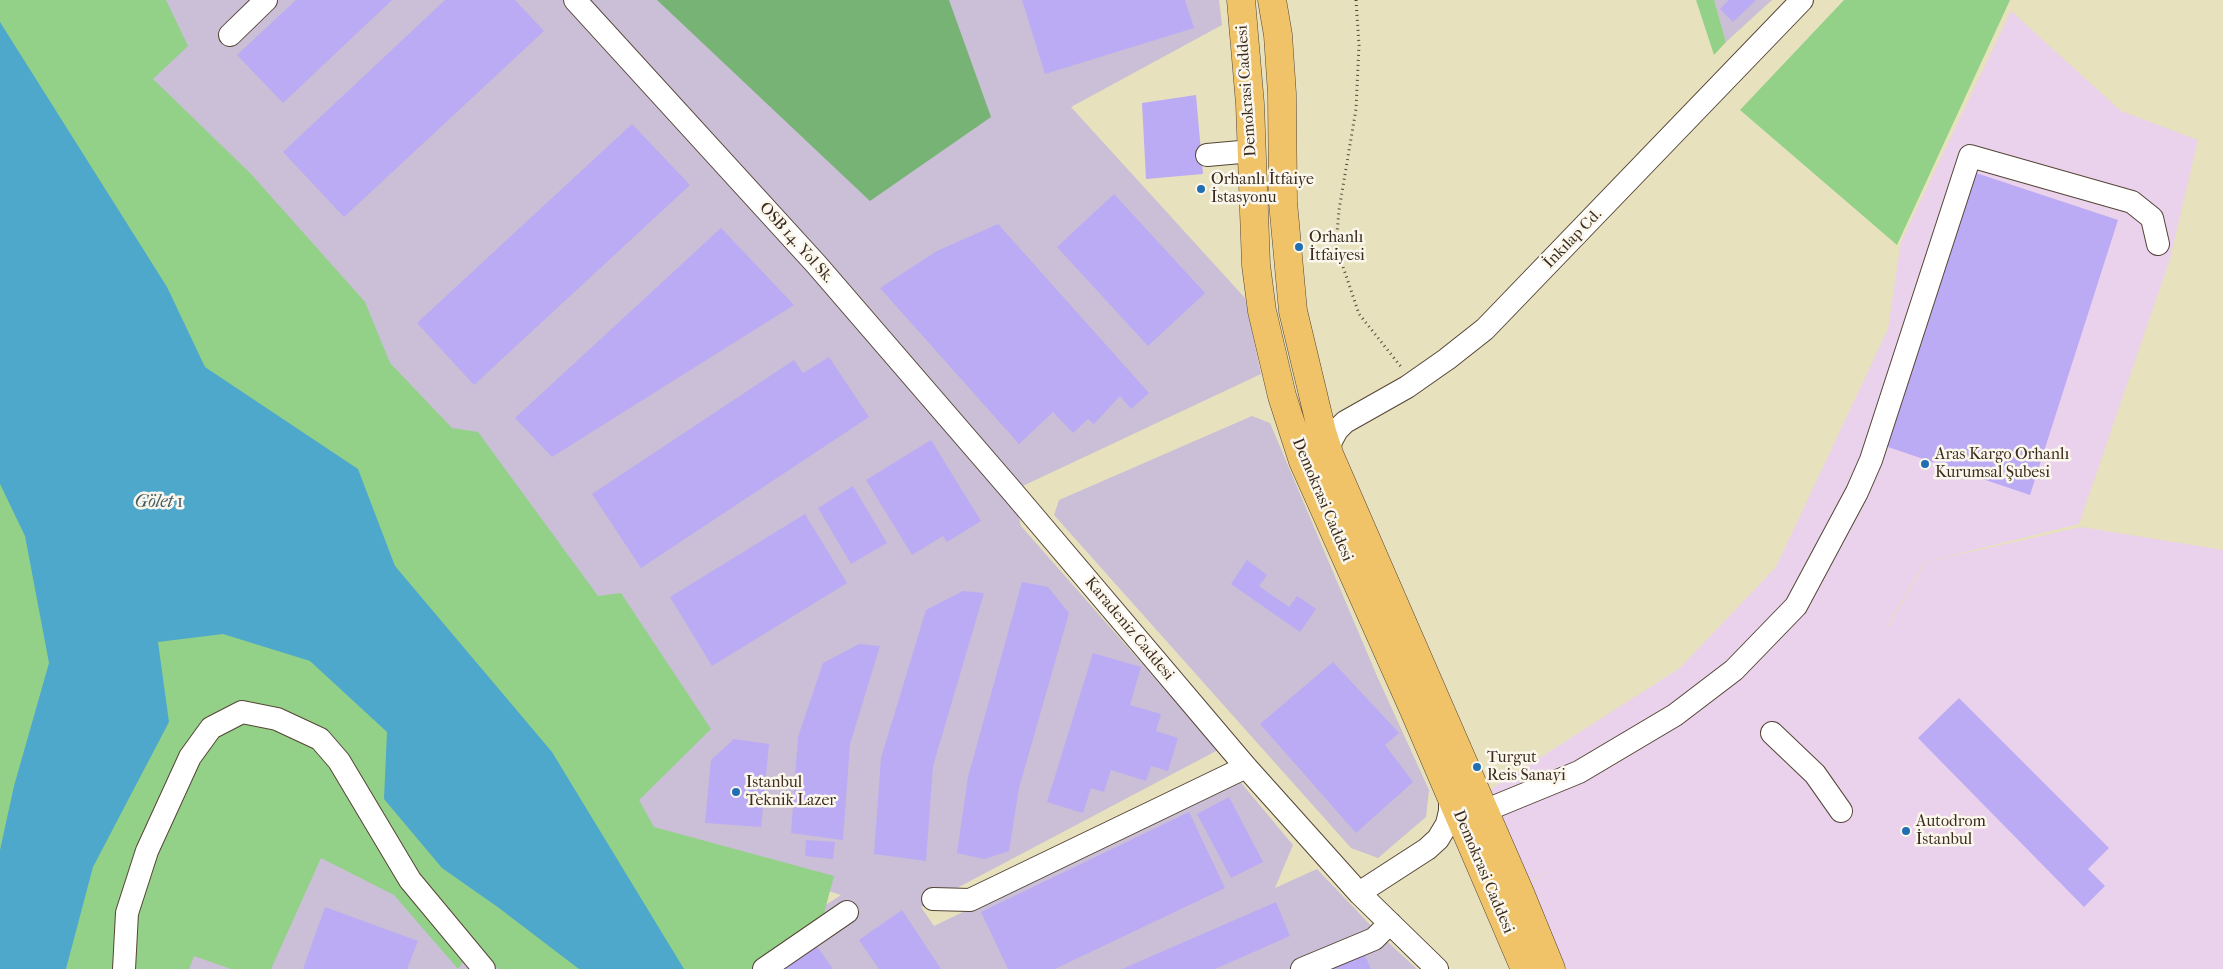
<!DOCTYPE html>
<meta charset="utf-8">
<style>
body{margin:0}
canvas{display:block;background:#e7e1be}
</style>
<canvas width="2223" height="969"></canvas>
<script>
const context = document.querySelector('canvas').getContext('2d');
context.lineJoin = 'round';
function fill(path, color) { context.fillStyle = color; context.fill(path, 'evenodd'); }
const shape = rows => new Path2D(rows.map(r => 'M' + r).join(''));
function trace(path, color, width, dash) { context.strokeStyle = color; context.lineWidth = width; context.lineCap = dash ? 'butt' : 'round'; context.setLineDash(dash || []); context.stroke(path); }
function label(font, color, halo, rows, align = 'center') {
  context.font = font + ' "IM FELL French Canon",serif'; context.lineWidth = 5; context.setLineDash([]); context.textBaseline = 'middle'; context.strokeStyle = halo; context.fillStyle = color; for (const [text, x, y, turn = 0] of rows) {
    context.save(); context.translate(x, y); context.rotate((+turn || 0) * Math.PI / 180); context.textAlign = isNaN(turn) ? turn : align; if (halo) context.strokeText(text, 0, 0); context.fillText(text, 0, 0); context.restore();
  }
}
const built = shape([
 [2011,11,2121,111,2198,140,2170,259,2079,524,1925,562,1887,626,1882,630,1889,625,1926,562,2081,527,2223,550,2223,969,1562,969,1528,884,1557,866,1527,883,1488,791,1680,668,1776,567,1888,329,1901,242]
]);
const industrial = shape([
 [0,0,1219,0,1222,25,1071,107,1245,298,1261,374,1012,491,1021,526,1218,750,921,907,934,926,1238,779,1293,845,1275,888,1317,869,1377,932,1417,969,726,969,841,895,648,835,698,969,0,969],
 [1714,0,1772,0,1726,42],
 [1252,416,1270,423,1377,676,1429,790,1426,817,1378,858,1351,848,1054,515,1059,500]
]);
const green = shape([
 [0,0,166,0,188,46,153,79,251,174,365,302,390,363,452,428,478,432,598,596,621,593,711,729,639,800,654,827,834,876,823,917,759,969,498,969,476,944,458,969,394,895,321,858,271,969,231,969,194,956,189,969,66,969,85,895,0,864],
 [1696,0,1714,0,1726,42,1714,55],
 [1844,0,2010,0,1897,245,1740,110]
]);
const forest = shape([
 [657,0,949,0,991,117,870,201]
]);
const water = shape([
 [0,22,167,287,205,367,358,469,395,566,552,752,684,969,579,969,499,908,442,868,384,799,387,732,310,661,223,634,158,642,169,722,93,867,66,969,0,969,0,850,14,786,49,663,25,536,0,484]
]);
const building = shape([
 [296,0,392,0,283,103,237,55],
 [445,0,515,0,544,31,344,217,283,152],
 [1022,0,1185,0,1194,28,1045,74],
 [1729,0,1756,0,1733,22,1720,9],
 [1196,95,1203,174,1146,179,1142,103],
 [632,124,690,185,474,385,417,323],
 [1970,171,2118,220,2030,495,1885,446],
 [1114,194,1205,293,1148,346,1057,247],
 [998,224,1149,393,1131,409,1120,396,1094,424,1088,419,1073,433,1053,412,1019,444,880,288,937,251],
 [721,228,794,305,552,457,515,418],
 [829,357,869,417,641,568,592,494,794,360,803,373],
 [931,440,981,521,947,542,943,536,912,555,866,480],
 [853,486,887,543,851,564,818,508],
 [805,514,847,583,712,666,670,597],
 [1247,560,1267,575,1259,586,1289,607,1297,596,1316,609,1300,632,1231,584],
 [1022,582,1048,587,1069,613,1019,788,1009,851,984,859,957,853,968,777],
 [963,591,984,593,933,766,926,861,874,854,881,758,926,610],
 [859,644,880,646,850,744,843,840,791,833,798,737,823,663],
 [1093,653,1141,667,1130,705,1161,714,1156,731,1178,738,1168,771,1151,766,1146,781,1111,770,1104,792,1091,788,1083,813,1047,802],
 [1333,662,1399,733,1385,745,1413,782,1356,833,1260,724],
 [1959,698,2109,848,2088,869,2105,886,2084,907,1918,738],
 [734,739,769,744,761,827,705,823,711,760],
 [1229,797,1263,862,1231,878,1197,814],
 [1189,812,1225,888,1055,969,1008,969,981,912],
 [806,840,835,842,833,859,805,856],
 [1276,902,1290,936,1215,969,1122,969],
 [325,907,418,941,407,969,303,969],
 [902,910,941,969,879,969,859,940],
 [814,942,833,969,776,969],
 [1362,949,1371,969,1317,969]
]);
const path = shape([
 [1356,0,1359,45,1356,109,1339,210,1336,246,1359,314,1402,368]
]);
const minor = shape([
 [575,0,816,264,1012,491,1246,767,1359,893,1437,969],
 [230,35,266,0],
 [1207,155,1252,151],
 [1329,454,1331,441,1337,430,1345,422,1407,387,1447,359,1485,329,1802,0],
 [1772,733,1815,774,1841,811],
 [1484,811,1579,772,1675,715,1734,670,1796,606,1857,492,1871,460,1970,156,2132,202,2152,218,2158,244],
 [1359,893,1427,849,1438,839,1447,824,1450,811,1450,794],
 [933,899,970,900,1246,767],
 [124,969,127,913,147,851,190,757,211,728,242,712,277,719,320,739,339,761,410,880,484,969],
 [764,969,847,912],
 [1302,969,1374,939,1390,923]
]);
const major = shape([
 [1241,0,1250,104,1256,265,1262,311,1282,396,1303,461,1414,710,1525,969],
 [1272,0,1278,35,1282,94,1283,202,1293,311,1322,432,1329,454,1520,893,1551,969]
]);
const markers = [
 [1201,189,5,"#1f6fb2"],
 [1299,247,5,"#1f6fb2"],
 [1925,464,5,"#1f6fb2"],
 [1477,767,5,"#1f6fb2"],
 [736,792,5,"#1f6fb2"],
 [1906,831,5,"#1f6fb2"]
];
const streetNames = [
 ["Demokrasi Caddesi",1247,91,-94],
 ["İnkılap Cd.",1573,239,-46],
 ["OSB 14. Yol Sk.",796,243,48],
 ["Demokrasi Caddesi",1322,500,67],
 ["Karadeniz Caddesi",1129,629,50],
 ["Demokrasi Caddesi",1483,872,67]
];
const poiNames = [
 ["Orhanlı İtfaiye",1211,180],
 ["İstasyonu",1211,198],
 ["Orhanlı",1309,238],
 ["İtfaiyesi",1309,256],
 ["Aras Kargo Orhanlı",1935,455],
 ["Kurumsal Şubesi",1935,473],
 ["Turgut",1487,758],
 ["Reis Sanayi",1487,776],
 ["Istanbul",746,783],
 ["Teknik Lazer",746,801],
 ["Autodrom",1916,822],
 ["İstanbul",1916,840]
];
const waterNames = [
 ["Gölet 1",159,503]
];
fill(built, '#ead1ec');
fill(industrial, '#cabfd6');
fill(green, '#93d188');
fill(forest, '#76b374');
fill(water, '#4ea8cc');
fill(building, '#bbabf4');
trace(minor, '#554536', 24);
trace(major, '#554536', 29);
trace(path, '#554536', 3, [1, 4]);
trace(minor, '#fff', 22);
trace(major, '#f0c369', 28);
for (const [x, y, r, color] of markers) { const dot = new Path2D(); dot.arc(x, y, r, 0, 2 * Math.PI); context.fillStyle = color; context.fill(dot); trace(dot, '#fbf7ec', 2); }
label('16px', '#3b2a1e', '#fbf7ec', streetNames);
label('16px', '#3b2a1e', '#fbf7ec', poiNames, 'left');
label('italic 18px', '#435c64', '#fbf7ec', waterNames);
</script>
